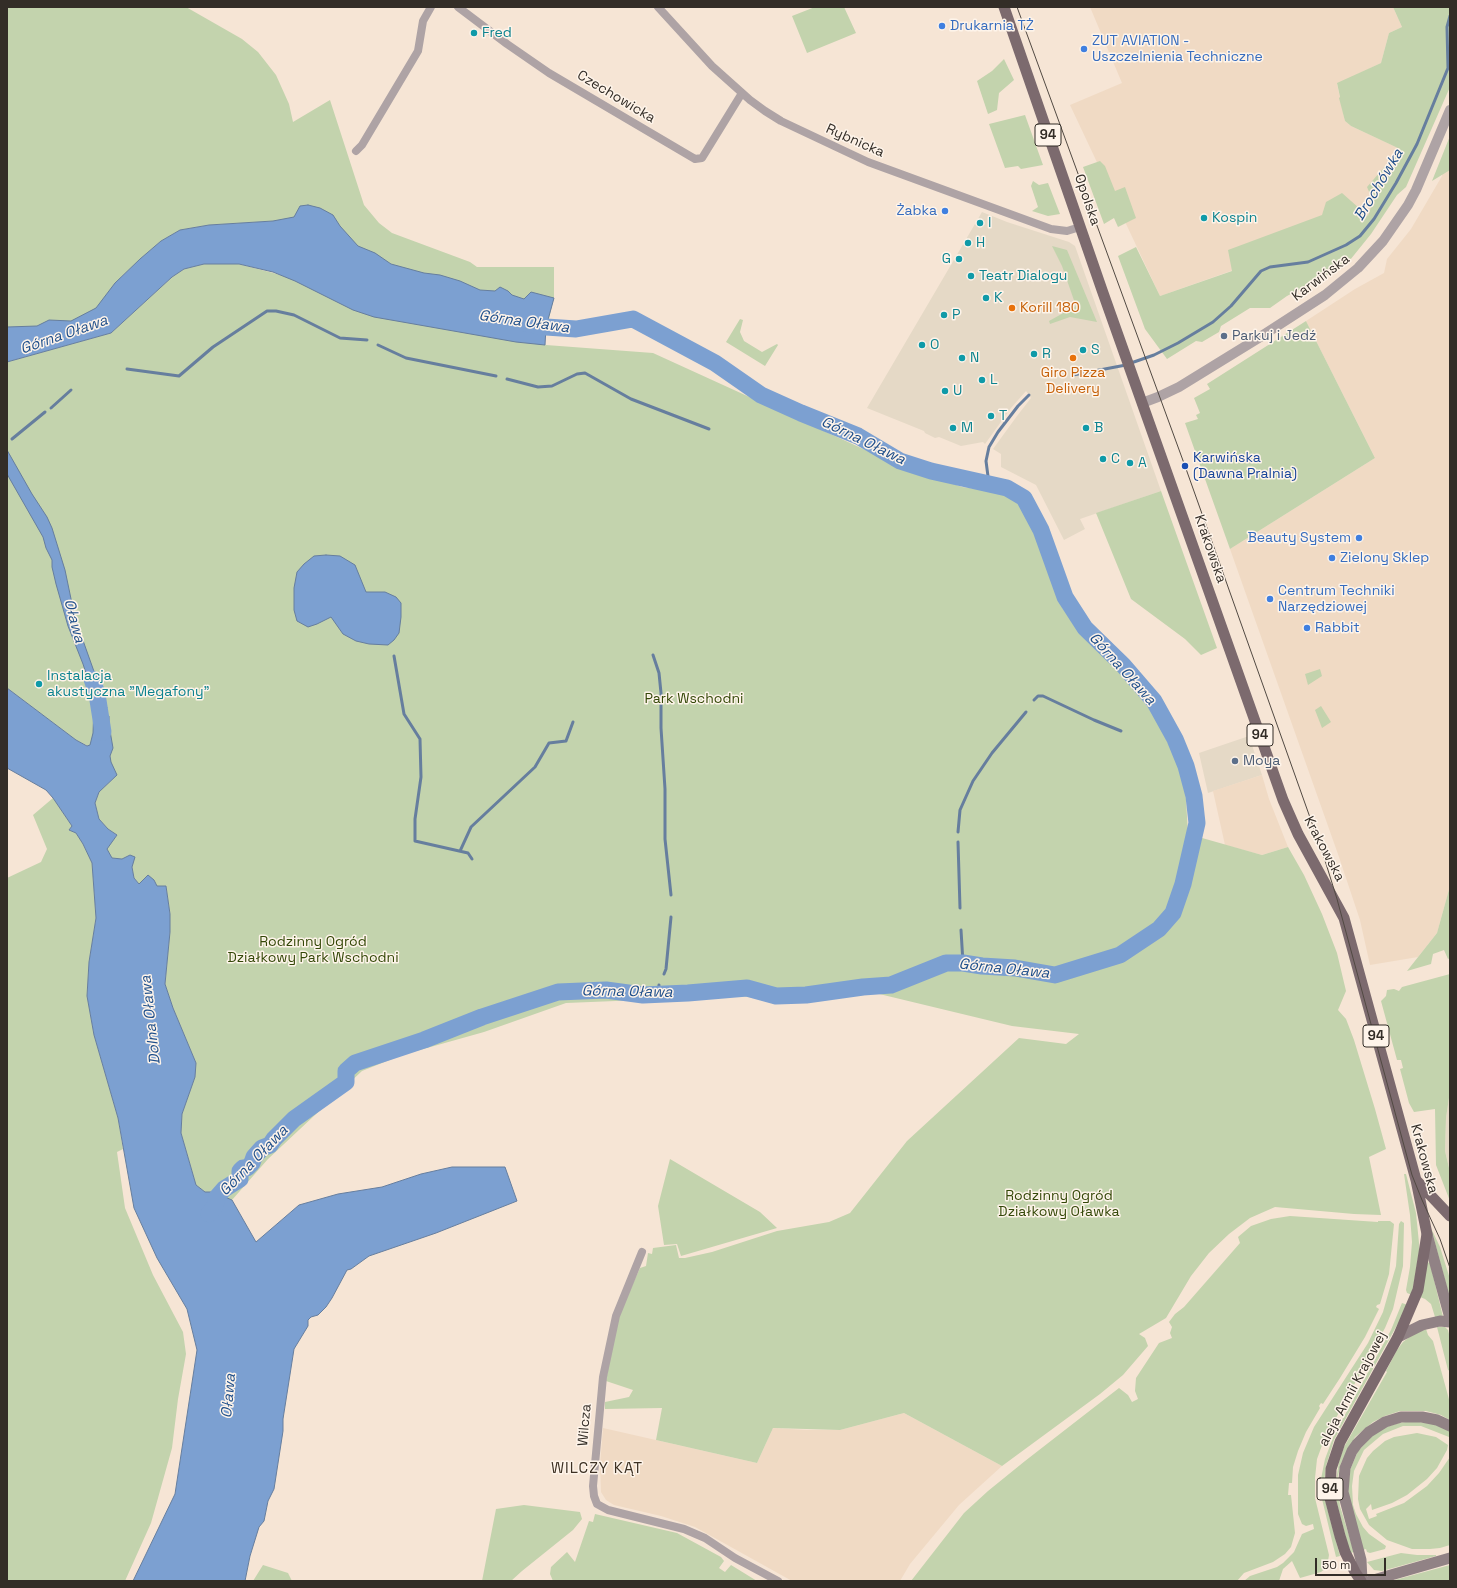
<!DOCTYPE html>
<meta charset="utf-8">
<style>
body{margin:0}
#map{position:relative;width:1457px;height:1588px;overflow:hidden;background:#f6e5d5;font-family:"Space Grotesk",sans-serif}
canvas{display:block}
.frame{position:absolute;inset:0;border:8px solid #332d27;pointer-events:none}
.scale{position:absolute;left:1315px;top:1558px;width:71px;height:18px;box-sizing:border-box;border:2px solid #332d27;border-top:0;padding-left:5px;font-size:12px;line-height:14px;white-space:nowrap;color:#332d27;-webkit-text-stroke:3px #fef4ea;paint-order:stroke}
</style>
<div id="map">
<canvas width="1457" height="1588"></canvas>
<div class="frame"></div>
<div class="scale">50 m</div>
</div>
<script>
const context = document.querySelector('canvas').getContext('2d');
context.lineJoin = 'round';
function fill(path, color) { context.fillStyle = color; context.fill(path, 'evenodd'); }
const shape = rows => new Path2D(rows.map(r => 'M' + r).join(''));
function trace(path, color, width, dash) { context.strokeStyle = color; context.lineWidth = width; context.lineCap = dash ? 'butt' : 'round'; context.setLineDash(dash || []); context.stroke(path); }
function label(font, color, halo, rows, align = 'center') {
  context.font = font + ' "Space Grotesk",sans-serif'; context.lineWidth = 3; context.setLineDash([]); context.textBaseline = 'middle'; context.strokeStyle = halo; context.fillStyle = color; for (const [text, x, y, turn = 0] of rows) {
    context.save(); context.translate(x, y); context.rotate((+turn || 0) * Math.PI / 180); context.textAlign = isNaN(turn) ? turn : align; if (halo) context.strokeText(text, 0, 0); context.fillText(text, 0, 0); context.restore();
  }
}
const commercial = shape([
 [982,212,1007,222,1069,242,1075,246,1161,491,1080,519,1085,529,1064,540,1036,485,1001,467,1001,454,993,449,1017,416,1031,398,1026,391,1011,408,985,444,983,442,961,446,939,437,935,438,925,433,924,431,867,408],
 [1249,736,1262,775,1208,793,1199,753],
 [1450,1091,1450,1172,1445,1151,1446,1118]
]);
const built = shape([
 [1090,7,1393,7,1402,27,1389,33,1381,63,1337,84,1345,121,1351,126,1409,153,1371,218,1327,237,1160,296,1070,105,1122,83],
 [1450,137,1450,886,1437,933,1418,957,1370,965,1360,920,1339,857,1230,549,1375,458,1306,321,1355,289,1384,273,1387,259,1411,229,1442,176,1442,158],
 [1262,775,1269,799,1288,847,1262,855,1225,845,1213,791],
 [904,1413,1002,1466,959,1505,910,1564,900,1581,792,1581,695,1527,661,1516,614,1505,606,1500,601,1492,600,1465,603,1428,757,1463,773,1428,807,1430,840,1430]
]);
const green = shape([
 [7,7,186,7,242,39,258,52,276,75,289,104,293,122,330,100,364,205,379,223,392,233,470,262,477,267,554,267,554,298,548,322,273,221,209,225,180,230,161,241,121,277,119,309,7,349],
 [815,7,844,7,856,33,807,53,792,16],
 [1393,7,1450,7,1450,87,1406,187,1397,195,1371,234,1346,265,1287,296,1270,308,1250,308,1221,326,1219,332,1202,342,1196,341,1167,359,1145,329,1118,256,1136,247,1160,296,1232,271,1228,250,1322,215,1326,202,1342,193,1368,216,1373,201,1367,187,1400,149,1351,126,1345,121,1339,98,1340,97,1337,83,1381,63,1389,33,1402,27],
 [1004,59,1014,80,999,93,997,110,988,114,977,81,992,71],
 [1025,115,1043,165,1021,169,1018,166,1005,168,989,124],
 [1450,136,1450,170,1432,181],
 [1100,161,1105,166,1115,191,1125,187,1136,218,1118,227,1114,218,1104,224,1083,167],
 [1033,181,1039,185,1048,183,1060,214,1048,216,1032,211,1038,207,1031,186],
 [1052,246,1067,250,1097,322,1070,317,1050,324,1049,321,1076,306,1062,266],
 [204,264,239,264,546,345,653,353,883,458,962,487,992,491,1007,494,1025,509,1063,609,1089,640,1112,662,1154,715,1174,755,1185,782,1188,834,1262,855,1288,847,1304,875,1322,914,1337,953,1346,991,1338,1010,1346,1019,1354,1040,1375,1109,1386,1149,1369,1157,1381,1215,1354,1214,1275,1207,1250,1218,1229,1234,1209,1253,1191,1276,1166,1318,1139,1334,1145,1338,1148,1346,1123,1375,1100,1394,1002,1466,904,1413,840,1430,773,1428,757,1463,656,1440,662,1408,605,1409,605,1402,629,1397,633,1390,606,1381,617,1319,640,1268,646,1266,648,1253,652,1254,653,1248,676,1245,679,1258,685,1258,712,1252,777,1231,829,1222,850,1213,907,1141,1019,1038,1066,1044,1079,1034,1012,1026,871,992,804,1003,739,996,566,1003,484,1032,402,1055,362,1071,268,1159,232,1200,213,1192,205,1192,201,1189,196,1185,181,1133,182,1114,195,1077,196,1063,173,1008,165,984,170,932,170,914,166,886,156,886,154,880,139,884,134,878,130,855,122,859,112,858,106,849,117,835,108,829,99,819,95,803,99,792,117,775,88,746,76,740,7,688,7,362,111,333,172,277,184,269],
 [740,319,743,320,740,332,744,341,762,352,777,344,778,345,765,366,726,342],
 [1306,321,1375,458,1230,549,1185,423,1198,419,1196,415,1200,413,1194,398,1210,389,1207,384],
 [1161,491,1217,648,1201,655,1185,639,1131,599,1096,513],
 [1320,669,1322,676,1308,685,1305,674],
 [1321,706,1331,722,1322,728,1315,710],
 [53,798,72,826,69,830,76,833,83,844,92,863,96,918,89,962,87,996,94,1035,118,1118,123,1149,117,1152,125,1208,153,1275,183,1332,186,1354,178,1399,172,1448,151,1523,125,1581,7,1581,7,878,41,862,47,849,33,815],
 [1450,886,1450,958,1448,959,1444,950,1433,954,1431,964,1407,971,1437,933],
 [1450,974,1450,1091,1446,1118,1445,1151,1450,1172,1450,1201,1436,1165,1435,1109,1414,1112,1409,1103,1400,1069,1403,1068,1401,1060,1397,1060,1381,1001,1386,996,1387,990,1394,989,1399,991,1402,987],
 [670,1159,760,1212,777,1228,681,1256,677,1244,664,1245,658,1206],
 [1404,1174,1406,1174,1416,1213,1419,1243,1419,1252,1412,1295,1407,1293,1406,1290,1410,1267,1412,1242,1410,1215],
 [1290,1216,1378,1222,1378,1221,1390,1221,1394,1224,1389,1274,1380,1304,1377,1305,1376,1307,1379,1309,1365,1337,1340,1378,1323,1404,1321,1403,1319,1406,1320,1408,1306,1432,1298,1451,1293,1467,1292,1483,1289,1483,1288,1495,1291,1495,1295,1533,1291,1547,1285,1554,1273,1562,1244,1573,1237,1581,911,1581,964,1513,988,1491,1025,1461,1119,1388,1128,1395,1132,1402,1138,1399,1135,1391,1136,1378,1159,1343,1172,1338,1170,1333,1172,1327,1169,1322,1175,1314,1184,1307,1240,1243,1238,1237,1251,1226,1271,1219],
 [1401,1221,1404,1223,1403,1266,1393,1309,1385,1328,1324,1440,1317,1459,1315,1478,1315,1498,1329,1555,1328,1561,1326,1568,1321,1572,1300,1578,1292,1561,1283,1569,1279,1581,1244,1581,1250,1576,1277,1567,1283,1563,1294,1552,1302,1534,1314,1529,1313,1524,1306,1526,1302,1524,1298,1514,1298,1475,1303,1453,1314,1427,1368,1343,1383,1312,1396,1266,1399,1224],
 [1431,1228,1440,1247,1450,1279,1450,1299],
 [1427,1262,1430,1263,1443,1317,1435,1317,1431,1304,1425,1299,1420,1297],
 [1402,1303,1408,1305,1334,1440,1326,1466,1324,1483,1325,1500,1340,1556,1336,1557,1322,1499,1321,1479,1325,1459,1334,1435,1391,1330],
 [1437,1327,1445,1327,1448,1330,1450,1338,1450,1371,1448,1370],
 [1426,1329,1428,1335,1433,1341,1450,1403,1450,1420,1441,1415,1426,1411,1400,1411,1385,1416,1373,1422,1355,1437,1341,1463,1337,1480,1340,1506,1354,1552,1350,1553,1336,1500,1336,1481,1339,1461,1344,1447,1387,1372,1386,1371,1397,1350,1403,1342,1412,1335],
 [1412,1421,1434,1424,1446,1429,1450,1432,1450,1434,1449,1437,1421,1426,1403,1426,1383,1434,1364,1450,1354,1471,1352,1486,1353,1505,1356,1514,1363,1527,1369,1534,1386,1546,1385,1549,1370,1553,1367,1552,1366,1549,1363,1550,1349,1504,1348,1488,1350,1470,1358,1451,1374,1434,1383,1428,1399,1423],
 [1417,1433,1436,1437,1448,1445,1447,1450,1437,1468,1427,1479,1407,1495,1392,1503,1372,1510,1371,1504,1366,1509,1369,1519,1377,1516,1376,1514,1404,1503,1427,1486,1439,1473,1450,1457,1450,1545,1440,1548,1430,1549,1412,1549,1387,1540,1369,1525,1360,1509,1358,1499,1359,1476,1367,1458,1373,1451,1385,1441,1394,1437],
 [524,1505,580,1512,582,1519,573,1530,522,1571,511,1581,482,1581,496,1509],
 [595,1514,677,1533,721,1557,724,1561,719,1568,725,1572,731,1565,757,1581,553,1581,550,1574,551,1567,567,1552,575,1562,589,1521,593,1522],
 [1401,1553,1417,1555,1436,1555,1436,1556,1382,1571,1374,1570,1367,1562],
 [263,1565,288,1573,292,1581,253,1581],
 [1450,1565,1450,1580,1445,1581,1391,1581]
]);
const water = shape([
 [308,205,320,208,333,215,340,226,358,246,375,253,391,264,424,273,440,275,460,281,480,290,495,291,500,287,508,291,512,295,524,299,531,292,554,298,546,327,545,345,516,342,374,317,353,310,295,281,273,272,239,264,204,264,184,269,172,277,111,333,7,362,7,327,37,326,49,320,71,321,96,308,115,283,140,259,161,241,180,230,209,225,273,221,294,217,300,206,308,205],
 [7,450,32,494,47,517,52,528,65,570,75,618,107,708,94,698,83,664,68,626,56,584,52,567,52,560,46,548,43,537,7,474,7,450],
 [326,555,340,556,355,565,366,592,385,592,396,597,401,603,401,617,399,633,394,640,388,645,369,644,356,641,343,634,331,617,317,624,308,627,297,621,294,610,294,588,297,572,304,564,314,556,326,555],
 [7,688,76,740,87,746,90,745,93,733,94,705,109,716,109,725,113,748,110,756,111,762,117,775,99,792,95,803,99,819,108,829,117,835,107,849,112,858,122,859,130,855,135,857,132,867,134,878,139,884,148,875,154,880,157,886,166,886,170,914,170,932,165,984,173,1008,196,1063,195,1077,182,1114,181,1133,196,1185,205,1192,213,1192,232,1200,256,1242,299,1205,338,1194,382,1187,421,1174,452,1167,505,1167,517,1201,436,1233,369,1256,351,1269,347,1270,332,1298,326,1307,318,1315,311,1317,308,1320,308,1326,294,1349,283,1419,283,1431,274,1489,268,1501,264,1521,259,1527,250,1556,245,1581,133,1581,175,1494,197,1350,187,1309,157,1258,134,1208,118,1118,94,1035,87,996,89,962,96,918,92,863,83,844,76,833,69,830,72,826,53,798,46,790,7,768,7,688]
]);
const stream = shape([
 [378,345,406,358,496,376],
 [1131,363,1154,355,1178,343,1213,322,1231,306,1261,271,1270,267,1308,262,1346,245,1360,236,1374,219,1396,183,1417,144,1448,68,1447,27,1450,16],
 [127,369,179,376,213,347,267,311,276,311,294,315,340,338,367,340],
 [1073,375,1126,365],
 [507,379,538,387,552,386,577,374,585,373,631,399,709,429],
 [51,408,71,390],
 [12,439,45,412],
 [989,484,986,461,989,447,998,432,1018,406,1029,395],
 [653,655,659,673,661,693,661,728,665,789,665,839,671,895],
 [394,656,404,714,420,739,421,777,415,819,415,841,468,853,472,859],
 [1034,700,1038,696,1043,696,1094,720,1121,731],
 [958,832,960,810,973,781,992,753,1026,712],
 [958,842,960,908],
 [460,851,471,827,535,767,549,743,566,741,573,722],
 [961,930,963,963],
 [664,974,666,969,671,917],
 [658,994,659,985]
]);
const river = shape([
 [92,679,97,694,103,732],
 [209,1214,215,1206,217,1197,224,1189,240,1179,240,1171,243,1168,247,1168,252,1163,254,1157,262,1148,270,1145,274,1139,294,1119,346,1082,346,1071,355,1063,424,1040,482,1017,558,992,606,990,643,995,688,993,747,988,776,996,806,995,863,987,891,985,946,963,963,963,982,966,1015,968,1055,975,1120,955,1159,929,1173,913,1183,884,1197,823,1194,796,1186,766,1175,739,1154,701,1123,665,1085,628,1065,597,1041,530,1024,498,1007,488,931,471,900,461,858,436,801,413,761,395,715,363,633,319,576,329,546,327,524,323]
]);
const minor = shape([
 [458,7,507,44,549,73,695,159,702,158,742,93],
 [658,7,712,66,750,100,765,111,781,121,868,162,1051,229,1067,231,1080,227],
 [356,151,362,145,418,51,423,21,431,7],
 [642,1252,616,1316,603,1377,593,1486,594,1496,597,1504,608,1510,684,1529,705,1538,735,1558,778,1581]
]);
const tertiary = shape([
 [1142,403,1158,397,1179,387,1257,339,1325,295,1358,268,1383,241,1408,205,1416,190,1450,110]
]);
const secondary = shape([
 [1427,1234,1450,1318],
 [1398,1337,1422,1325,1440,1321,1450,1322],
 [1362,1581,1361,1560,1343,1492,1345,1468,1352,1451,1357,1444,1369,1432,1385,1422,1401,1417,1422,1417,1437,1420,1450,1426],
 [1370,1581,1450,1558]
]);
const primary = shape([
 [1004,7,1102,290,1283,800,1298,834,1344,918,1416,1180,1427,1234,1418,1290,1398,1337,1340,1442,1331,1469,1330,1498,1340,1536,1345,1552,1355,1572,1361,1581],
 [1416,1180,1450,1216]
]);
const tram = shape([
 [1017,7,1185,466,1323,854,1337,899,1412,1175,1422,1200,1440,1239,1450,1268]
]);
const markers = [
 [942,26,4,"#3f7fe0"],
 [474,33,4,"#0f9aa8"],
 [1084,49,4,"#3f7fe0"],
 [945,211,4,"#3f7fe0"],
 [1204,218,4,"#0f9aa8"],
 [980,223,4,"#0f9aa8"],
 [968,243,4,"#0f9aa8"],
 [959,259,4,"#0f9aa8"],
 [971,276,4,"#0f9aa8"],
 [986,298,4,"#0f9aa8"],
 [1012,308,4,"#e8710a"],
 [944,315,4,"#0f9aa8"],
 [1224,336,4,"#5c6f8a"],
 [922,345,4,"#0f9aa8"],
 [1083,350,4,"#0f9aa8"],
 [1034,354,4,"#0f9aa8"],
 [962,358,4,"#0f9aa8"],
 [1073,358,4,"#e8710a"],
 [982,380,4,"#0f9aa8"],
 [945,391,4,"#0f9aa8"],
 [991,416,4,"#0f9aa8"],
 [953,428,4,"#0f9aa8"],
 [1086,428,4,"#0f9aa8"],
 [1103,459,4,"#0f9aa8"],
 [1130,463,4,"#0f9aa8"],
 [1185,466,4,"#1a4fb4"],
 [1359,538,4,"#3f7fe0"],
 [1332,558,4,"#3f7fe0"],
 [1270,599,4,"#3f7fe0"],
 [1307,628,4,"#3f7fe0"],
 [39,684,4,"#0f9aa8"],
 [1235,761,4,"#5c6f8a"]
];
const shields = [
 [1048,135,26],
 [1260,735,26],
 [1376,1036,26],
 [1330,1489,26]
];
const shieldNames = [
 ["94",1048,135],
 ["94",1260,735],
 ["94",1376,1036],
 ["94",1330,1489]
];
const shopNames = [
 ["Drukarnia TŻ",950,26],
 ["ZUT AVIATION -",1092,41],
 ["Uszczelnienia Techniczne",1092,57],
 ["Żabka",937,211,"right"],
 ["Beauty System",1351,538,"right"],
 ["Zielony Sklep",1340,558],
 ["Centrum Techniki",1278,591],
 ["Narzędziowej",1278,607],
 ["Rabbit",1315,628]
];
const cultureNames = [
 ["Fred",482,33],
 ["Kospin",1212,218],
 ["I",988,223],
 ["H",976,243],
 ["G",951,259,"right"],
 ["Teatr Dialogu",979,276],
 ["K",994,298],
 ["P",952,315],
 ["O",930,345],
 ["S",1091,350],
 ["R",1042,354],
 ["N",970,358],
 ["L",990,380],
 ["U",953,391],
 ["T",999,416],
 ["M",961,428],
 ["B",1094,428],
 ["C",1111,459],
 ["A",1138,463],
 ["Instalacja",47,676],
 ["akustyczna \"Megafony\"",47,692]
];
const streetNames = [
 ["Czechowicka",616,97,31],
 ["Rybnicka",855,141,24],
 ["Opolska",1087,200,71],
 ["Karwińska",1321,278,-37],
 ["Krakowska",1210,549,71],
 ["Krakowska",1324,849,62],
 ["Krakowska",1424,1159,75],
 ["aleja Armii Krajowej",1353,1389,-62],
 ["Wilcza",585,1425,-85]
];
const foodNames = [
 ["Korill 180",1020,308],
 ["Giro Pizza",1073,373,"center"],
 ["Delivery",1073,389,"center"]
];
const serviceNames = [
 ["Parkuj i Jedź",1232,336],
 ["Moya",1243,761]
];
const transitNames = [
 ["Karwińska",1193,458],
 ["(Dawna Pralnia)",1193,474]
];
const parkNames = [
 ["Park Wschodni",694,699],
 ["Rodzinny Ogród",313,942],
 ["Działkowy Park Wschodni",313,958],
 ["Rodzinny Ogród",1059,1196],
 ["Działkowy Oławka",1059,1212]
];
const waterNames = [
 ["Brochówka",1379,185,-59],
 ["Górna Oława",524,322,8],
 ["Górna Oława",64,335,-19],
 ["Górna Oława",863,441,26],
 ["Oława",74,621,75],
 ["Górna Oława",1122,669,48],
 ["Górna Oława",1004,969,6],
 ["Górna Oława",627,992,1],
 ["Dolna Oława",151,1020,-96],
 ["Górna Oława",254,1161,-46],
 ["Oława",229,1396,-85]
];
const neighbourhoodNames = [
 ["WILCZY KĄT",597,1469]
];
fill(commercial, '#e5d9c6');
fill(built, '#f0dac4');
fill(green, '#c3d3ad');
fill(water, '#7ca0d1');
trace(water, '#667e9e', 1);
trace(stream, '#667e9e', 3);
trace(river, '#7ca0d1', 17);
trace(minor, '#aea3a5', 8);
trace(tertiary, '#aea3a5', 10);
trace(secondary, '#918285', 11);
trace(primary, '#7c6a6e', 11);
trace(tram, '#514942', 1);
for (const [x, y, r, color] of markers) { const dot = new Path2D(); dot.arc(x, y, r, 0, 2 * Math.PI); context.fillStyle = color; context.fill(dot); trace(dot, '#fef4ea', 1.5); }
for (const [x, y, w] of shields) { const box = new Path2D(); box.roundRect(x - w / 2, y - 11, w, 22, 3); context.fillStyle = '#fef4ea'; context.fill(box); trace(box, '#332d27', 1); }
label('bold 13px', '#332d27', null, shieldNames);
label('14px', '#366cbe', '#fef4ea', shopNames, 'left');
label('14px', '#0d838f', '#fef4ea', cultureNames, 'left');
label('14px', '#332d27', '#fef4ea', streetNames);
label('14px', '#c56008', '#fef4ea', foodNames, 'left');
label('14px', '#4e5e75', '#fef4ea', serviceNames, 'left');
label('14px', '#164399', '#fef4ea', transitNames, 'left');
label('14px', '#344808', '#fef4ea', parkNames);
label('italic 15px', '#1e4e8a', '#fef4ea', waterNames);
context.letterSpacing = '1px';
label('15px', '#3d3124', '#fef4ea', neighbourhoodNames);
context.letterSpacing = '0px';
</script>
